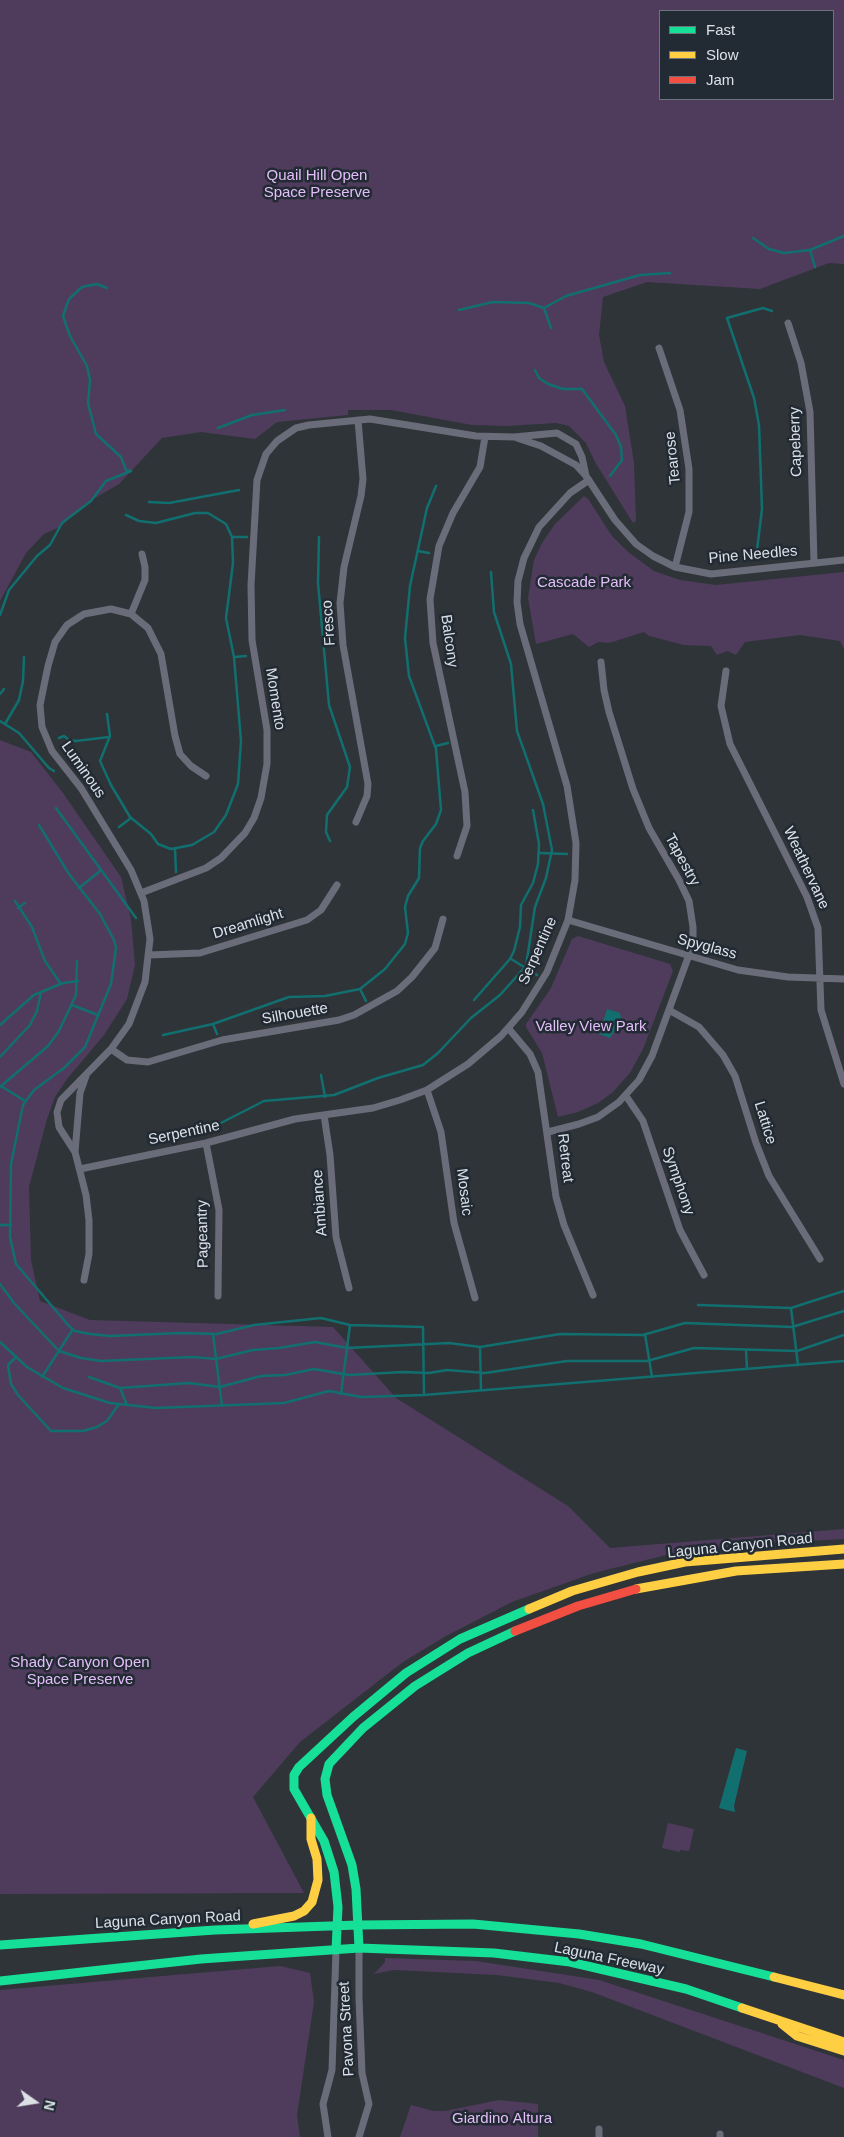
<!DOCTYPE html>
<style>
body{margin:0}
#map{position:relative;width:844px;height:2137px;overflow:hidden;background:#2f3439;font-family:Arial,sans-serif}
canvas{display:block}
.legend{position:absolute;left:659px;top:10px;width:175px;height:90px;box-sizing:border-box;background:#222a33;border:1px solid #6c737b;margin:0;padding:6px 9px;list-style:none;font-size:15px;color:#dce1e8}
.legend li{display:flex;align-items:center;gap:10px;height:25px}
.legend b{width:25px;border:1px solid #6c737b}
.north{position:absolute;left:10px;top:2077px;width:50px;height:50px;-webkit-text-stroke:4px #222a33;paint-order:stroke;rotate:103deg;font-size:14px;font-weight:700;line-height:20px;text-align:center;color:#dce1e8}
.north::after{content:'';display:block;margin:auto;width:18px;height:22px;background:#dce1e8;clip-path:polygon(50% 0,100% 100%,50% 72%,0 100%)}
</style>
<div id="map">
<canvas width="844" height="2137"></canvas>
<ul class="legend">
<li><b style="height:6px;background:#16e098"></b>Fast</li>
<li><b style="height:6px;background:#ffcf43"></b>Slow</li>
<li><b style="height:6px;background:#f24e42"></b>Jam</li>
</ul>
<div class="north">N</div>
</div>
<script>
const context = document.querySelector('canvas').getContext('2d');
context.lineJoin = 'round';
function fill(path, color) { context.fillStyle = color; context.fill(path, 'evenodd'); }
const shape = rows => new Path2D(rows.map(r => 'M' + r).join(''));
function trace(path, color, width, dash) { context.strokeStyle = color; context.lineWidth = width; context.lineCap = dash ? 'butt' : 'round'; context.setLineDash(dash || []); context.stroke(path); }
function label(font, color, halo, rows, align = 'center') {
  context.font = font + ' Arial,sans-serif'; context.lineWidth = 5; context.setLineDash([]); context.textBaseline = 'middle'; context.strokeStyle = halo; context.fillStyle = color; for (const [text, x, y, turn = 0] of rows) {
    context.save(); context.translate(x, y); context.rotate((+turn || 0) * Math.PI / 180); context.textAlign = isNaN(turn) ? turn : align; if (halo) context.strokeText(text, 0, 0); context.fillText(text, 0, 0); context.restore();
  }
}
const green = shape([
 [0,0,844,0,844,264,829,263,760,289,647,282,603,297,599,335,604,362,625,406,634,463,636,521,633,523,595,462,586,443,569,426,556,423,506,426,472,425,391,410,348,410,348,415,277,422,255,439,201,432,162,438,119,484,85,504,60,527,44,534,26,553,0,601],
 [660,11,833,11,833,99,660,99],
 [584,496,588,499,612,536,628,552,654,571,680,580,716,585,844,572,844,649,840,641,800,635,745,642,736,655,727,651,717,655,711,646,684,645,649,636,644,632,609,643,598,642,589,647,573,634,536,644,528,598,534,560,542,543,555,524],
 [0,740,31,752,63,793,121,877,131,919,135,965,127,999,104,1035,67,1079,55,1097,47,1119,29,1187,31,1260,40,1301,90,1320,333,1327,396,1398,568,1506,610,1548,844,1529,844,1539,739,1545,666,1555,594,1573,512,1602,446,1636,403,1662,300,1742,253,1797,304,1893,0,1894],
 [578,936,670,964,673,971,643,1049,630,1073,612,1093,598,1103,578,1112,558,1117,542,1053,526,1027,526,1024,551,988,572,939],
 [668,1823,694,1829,689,1851,680,1850,680,1852,662,1848],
 [385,1958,476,1961,599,1980,844,2060,844,2088,592,1992,559,1983,497,1975,393,1970,374,1974,385,1962],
 [280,1966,310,1973,314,2002,297,2115,300,2137,0,2137,0,1990],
 [499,2100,538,2104,538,2137,400,2137,411,2105,433,2111,445,2111]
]);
const water = shape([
 [607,1009,620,1013,621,1018,619,1024,610,1038,599,1034],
 [736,1748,747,1751,734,1806,735,1812,719,1808]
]);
const stream = shape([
 [753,238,769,249,784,253,810,250,844,236],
 [810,250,815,267],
 [544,308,566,296,640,275,670,273],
 [459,310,493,302,529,303,544,308,551,328],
 [535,370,539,378,548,384,563,389,582,389,616,435,621,447,622,460,610,476],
 [218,428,252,415,285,410],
 [149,502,169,503,239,490],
 [232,537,247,537],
 [319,537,318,583,329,705,350,767,347,787,327,815,326,832,330,841],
 [757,550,762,509,759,425,754,398,727,318,763,308,772,311],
 [418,551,429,553],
 [0,615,9,590,37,556,50,545,62,523,91,501,106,481,131,471,126,470,121,457,96,434,88,403,90,380,87,366,70,336,63,316,69,299,82,287,97,284,107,288],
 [323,621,332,620],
 [235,657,246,656],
 [0,694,4,689],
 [107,714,110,736,100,761,111,785,130,817,151,834,158,844,171,849,192,845,214,832,226,815,238,784,241,741,234,657,226,618,233,563,232,537,226,524,208,513,195,513,156,523,139,521,126,515],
 [0,721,19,733,49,768,54,771],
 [5,724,19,700,23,681,24,657],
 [59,738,64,736,69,740,76,741,109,737],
 [436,746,448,743],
 [56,808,136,918],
 [39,825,69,874,100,914,114,940,116,948,111,984,85,1047,64,1068,34,1090,23,1105,11,1164,10,1237,16,1264,69,1326,75,1331,90,1334,110,1336,181,1333,217,1334,254,1325,321,1318,350,1325,423,1327,424,1395],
 [119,827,131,818],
 [175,849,176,872],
 [540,853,567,854],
 [79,888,100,871],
 [15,901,32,927,45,961,61,984],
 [18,908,25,903],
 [511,959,537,975],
 [360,989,366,1001],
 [474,1000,510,959,514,951,520,927,521,905,533,883,538,864,539,844,533,810],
 [72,1005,98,1015],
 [213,1024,217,1034],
 [0,1025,34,995,63,983,78,981],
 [163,1035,213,1024,289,997,325,996,360,989,385,969,405,944,408,933,405,907,408,896,419,878,420,848,423,841,436,824,441,810,436,749,409,676,405,638,410,586,427,508,436,486],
 [0,1057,30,1025,37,1011,41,992],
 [321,1075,325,1097],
 [1,1086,25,1101],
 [0,1087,48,1046,59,1031,76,995,77,961],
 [165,1134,217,1125,264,1101,334,1095,378,1078,423,1065,438,1053,471,1018,500,995,526,966,535,907,546,878,552,850,543,804,517,731,511,664,494,612,491,572],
 [0,1225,11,1225],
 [0,1284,14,1303,59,1351,81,1358,101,1361,193,1357,216,1359,253,1350,279,1348,315,1342,347,1348,449,1343,480,1347,560,1334,643,1335,685,1323,792,1327,844,1311],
 [698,1305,791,1308,844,1291],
 [791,1308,798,1365],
 [213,1334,222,1406],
 [645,1334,652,1377],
 [0,1342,27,1367,63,1388,110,1403,156,1408,284,1403,329,1391,361,1397,424,1395,844,1361],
 [480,1347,481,1390],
 [746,1350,747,1368],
 [15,1358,8,1365,11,1384,18,1395,51,1431,83,1431,97,1427,107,1421,119,1404],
 [42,1377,73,1329],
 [89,1377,120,1388,189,1383,220,1387,261,1376,285,1375,314,1369,349,1375,403,1372,429,1373,447,1370,485,1373,567,1361,647,1361,694,1348,797,1351,844,1335],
 [120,1388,127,1405],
 [341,1394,350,1325]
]);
const street = shape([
 [788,323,801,363,810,412,814,563],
 [659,348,680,410,689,469,689,512,675,567],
 [517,438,541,446,576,465,586,476,615,520,636,544,653,556,675,567,711,574,844,560],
 [131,614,145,580,145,567,142,554],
 [726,671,721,706,730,744,807,897,818,928,821,1010,844,1084],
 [356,822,367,796,368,784,343,645,340,603,344,567,361,496,363,479,358,420],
 [457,856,467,826,465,792,433,643,430,599,439,546,453,513,480,467,485,437],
 [141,893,206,868,221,858,245,833,254,818,261,798,267,764,267,730,252,640,251,585,257,480,266,454,277,441,296,428,309,425,370,419,476,436,514,437,557,433,576,444,582,457,586,476],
 [568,920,738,970,788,977,844,979],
 [149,955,200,953,307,920,321,910,337,885],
 [669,1010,699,1027,723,1055,735,1076,756,1143,769,1176,820,1259],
 [509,1029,530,1054,538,1072,556,1197,564,1225,593,1295],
 [111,1049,127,1060,148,1062,222,1040,339,1020,354,1015,397,991,412,977,435,948,443,919],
 [427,1090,441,1132,454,1223,475,1298],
 [626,1096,643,1121,680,1230,704,1275],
 [324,1115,330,1155,336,1237,349,1288],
 [548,1132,579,1124,598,1117,619,1102,639,1080,652,1056,693,944,693,927,689,901,679,880,649,828,633,789,609,712,604,690,601,662],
 [206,1143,219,1210,218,1296],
 [75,1152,59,1127,57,1112,61,1100,111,1049,129,1024,145,982,150,939,144,901,131,870,81,788,52,751,42,727,40,705,48,666,55,642,67,625,84,614,111,609,131,614,148,628,161,654,175,736,180,754,191,766,206,776],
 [80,1169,206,1143,295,1119,373,1108,400,1100,427,1090,468,1064,501,1036,522,1012,547,972,568,920,575,880,576,843,567,786,520,624,517,602,518,581,524,558,539,527,570,493,589,480],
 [84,1280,89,1254,89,1220,86,1195,75,1152,80,1093,86,1076],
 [599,2129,599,2137],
 [328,2137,323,2104,332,2070,336,1950],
 [359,2137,369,2104,362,2073,359,1998,359,1948],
 [720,2137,720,2134]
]);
const fast = shape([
 [358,1925,473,1924,579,1934,641,1944,774,1977],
 [0,1945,215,1930,358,1925],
 [359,1948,356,1889,352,1865,327,1795,325,1779,329,1764,363,1728,415,1686,468,1653,515,1631],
 [359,1948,494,1953,570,1962,686,1989,742,2008],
 [336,1950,338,1907,334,1872,324,1841,294,1789,294,1775,299,1767,353,1717,406,1673,460,1639,529,1609],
 [0,1981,201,1959,359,1948]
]);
const slow = shape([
 [636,1589,736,1571,844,1564],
 [529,1609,572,1591,638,1572,685,1562,844,1549],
 [253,1924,294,1916,304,1911,312,1902,318,1880,317,1859,311,1839,311,1818],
 [774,1977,844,1995],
 [742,2008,844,2042],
 [782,2024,797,2036,844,2051]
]);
const jam = shape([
 [515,1631,578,1606,636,1589]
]);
const parkNames = [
 ["Quail Hill Open",317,176],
 ["Space Preserve",317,193],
 ["Cascade Park",584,583],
 ["Valley View Park",591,1027],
 ["Shady Canyon Open",80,1663],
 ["Space Preserve",80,1680],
 ["Giardino Altura",502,2119]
];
const streetNames = [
 ["Capeberry",796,442,-92],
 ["Tearose",673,458,-96],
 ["Pine Needles",753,555,-5],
 ["Fresco",329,623,-94],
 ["Balcony",449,641,82],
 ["Momento",275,699,81],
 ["Luminous",83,770,55],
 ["Tapestry",682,860,61],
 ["Weathervane",806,868,65],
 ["Dreamlight",248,924,-17],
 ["Spyglass",707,947,15],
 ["Serpentine",538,951,-66],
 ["Silhouette",295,1014,-10],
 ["Lattice",765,1123,73],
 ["Serpentine",184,1133,-12],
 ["Retreat",565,1158,83],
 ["Symphony",678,1181,71],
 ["Mosaic",464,1192,83],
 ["Ambiance",320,1203,-94],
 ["Pageantry",203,1234,-91],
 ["Laguna Canyon Road",740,1546,-6],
 ["Laguna Canyon Road",168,1920,-3],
 ["Laguna Freeway",609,1959,12],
 ["Pavona Street",347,2029,-93]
];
fill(green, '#4f3c5c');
fill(water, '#126f6f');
trace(stream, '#126f6f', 2.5);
trace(street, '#6b6c7a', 7);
trace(fast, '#16e098', 9);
trace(slow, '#ffcf43', 9);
trace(jam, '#f24e42', 9);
label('15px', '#e4befa', '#222a33', parkNames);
label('15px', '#dce1e8', '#222a33', streetNames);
</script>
